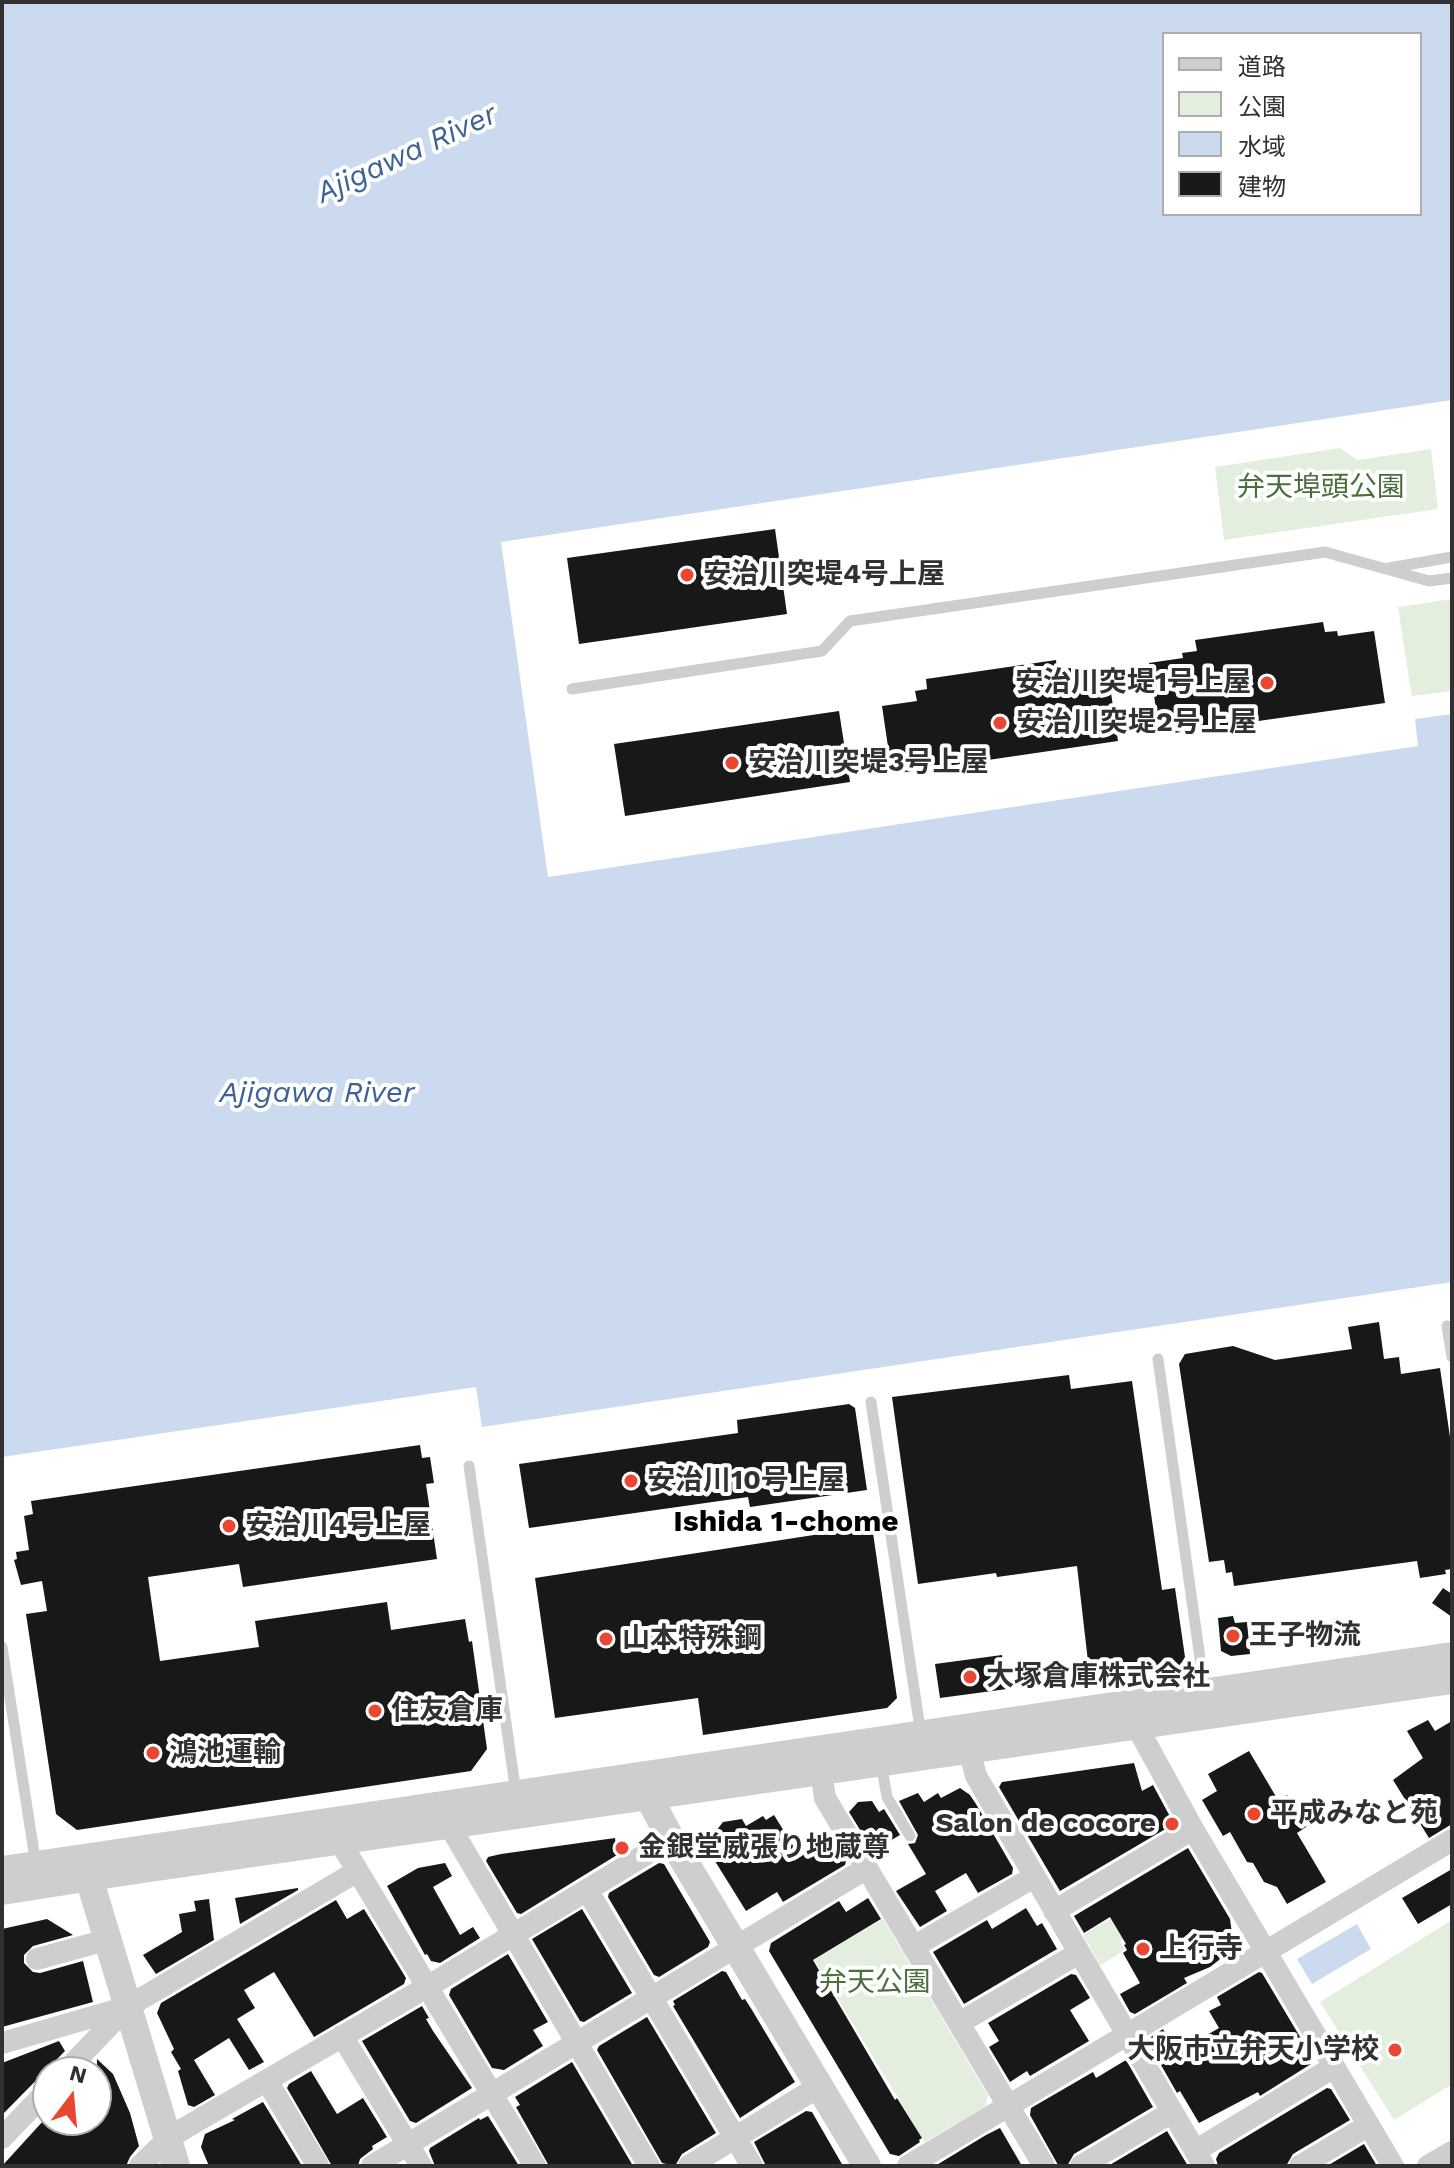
<!DOCTYPE html>
<meta charset="utf-8">
<style>
body{margin:0}
#map{position:relative;width:1454px;height:2168px;overflow:hidden;background:#fff;font-family:"Work Sans","Noto Sans JP",sans-serif}
canvas{display:block}
.frame{position:absolute;inset:0;border:4px solid #313131;pointer-events:none}
.legend{position:absolute;left:1162px;top:32px;width:260px;height:184px;box-sizing:border-box;background:#fff;border:2px solid #adadad;margin:0;padding:10px 14px;list-style:none;font-size:24px;color:#313131}
.legend li{display:flex;align-items:center;gap:16px;height:40px}
.legend b{width:40px;border:2px solid #adadad}
.north{position:absolute;left:32px;top:2056px;width:80px;height:80px;box-sizing:border-box;background:#fff;border:2px solid #adadad;border-radius:50%;rotate:16deg;font-size:22px;font-weight:700;line-height:32px;text-align:center;color:#313131}
.north::after{content:'';display:block;margin:auto;width:28px;height:36px;background:#e94732;clip-path:polygon(50% 0,100% 100%,50% 72%,0 100%)}
</style>
<div id="map">
<canvas width="1454" height="2168"></canvas>
<div class="frame"></div>
<ul class="legend">
<li><b style="height:10px;background:#cecece"></b>道路</li>
<li><b style="height:22px;background:#e4eedf"></b>公園</li>
<li><b style="height:22px;background:#cbdaee"></b>水域</li>
<li><b style="height:22px;background:#181818"></b>建物</li>
</ul>
<div class="north">N</div>
</div>
<script>
const context = document.querySelector('canvas').getContext('2d');
context.lineJoin = 'round';
function fill(path, color) { context.fillStyle = color; context.fill(path, 'evenodd'); }
const shape = rows => new Path2D(rows.map(r => 'M' + r).join(''));
function trace(path, color, width, dash) { context.strokeStyle = color; context.lineWidth = width; context.lineCap = dash ? 'butt' : 'round'; context.setLineDash(dash || []); context.stroke(path); }
function label(font, color, halo, rows, align = 'center') {
  context.font = font + ' "Work Sans","Noto Sans JP",sans-serif'; context.lineWidth = 8; context.setLineDash([]); context.textBaseline = 'middle'; context.strokeStyle = halo; context.fillStyle = color; for (const [text, x, y, turn = 0] of rows) {
    context.save(); context.translate(x, y); context.rotate((+turn || 0) * Math.PI / 180); context.textAlign = isNaN(turn) ? turn : align; if (halo) context.strokeText(text, 0, 0); context.fillText(text, 0, 0); context.restore();
  }
}
const green = shape([
 [1340,448,1358,460,1431,449,1438,509,1224,540,1215,467],
 [1452,599,1452,691,1412,696,1412,698,1398,607],
 [1139,1902,1151,1923,1120,1941,1125,1950,1100,1965,1083,1935],
 [883,1919,988,2095,985,2107,925,2142,814,1960],
 [1452,1920,1452,2084,1394,2120,1320,2002]
]);
const water = shape([
 [2,2,1452,2,1452,400,501,542,548,877,1418,746,1415,719,1452,714,1452,1282,482,1427,476,1387,2,1457],
 [1164,34,1420,34,1420,214,1164,214],
 [1357,1924,1371,1949,1312,1984,1297,1959]
]);
const building = shape([
 [775,529,787,614,579,644,567,558],
 [1323,622,1325,632,1337,631,1338,636,1374,631,1385,703,1160,735,1149,663,1183,658,1182,653,1197,651,1195,640],
 [1056,660,1057,670,1071,668,1072,678,1108,672,1118,741,892,774,882,706,917,701,915,691,927,689,926,679],
 [839,711,850,782,625,816,614,744],
 [1379,1322,1384,1359,1399,1357,1401,1374,1440,1368,1452,1451,1452,1569,1445,1570,1446,1574,1420,1578,1417,1561,1234,1586,1232,1572,1226,1573,1224,1560,1209,1562,1179,1364,1185,1354,1233,1346,1275,1360,1352,1349,1348,1327],
 [1069,1375,1071,1389,1132,1381,1162,1590,1175,1588,1185,1657,1179,1667,1090,1679,1077,1566,997,1577,996,1573,918,1584,892,1397],
 [849,1404,855,1408,867,1490,750,1507,748,1497,529,1528,519,1464,738,1433,737,1420],
 [420,1445,422,1458,430,1457,434,1483,426,1484,437,1559,243,1587,239,1564,148,1577,160,1661,259,1647,255,1621,387,1602,391,1630,465,1619,469,1642,472,1641,487,1749,471,1771,77,1830,56,1814,26,1614,47,1611,42,1581,21,1585,14,1560,17,1559,16,1552,29,1550,24,1516,33,1514,31,1501],
 [872,1526,897,1698,887,1708,703,1735,698,1698,555,1718,535,1578],
 [1443,1588,1452,1594,1452,1617,1432,1603],
 [1233,1616,1235,1623,1247,1622,1250,1654,1231,1656,1221,1651,1218,1618],
 [1002,1655,1007,1689,940,1698,935,1664],
 [1428,1720,1435,1731,1452,1721,1452,1824,1429,1838,1393,1780,1423,1758,1407,1731],
 [1249,1751,1278,1800,1287,1795,1306,1827,1297,1833,1326,1882,1287,1904,1277,1887,1264,1882,1253,1863,1247,1862,1230,1832,1223,1836,1202,1800,1217,1791,1208,1774],
 [1134,1763,1142,1791,1153,1785,1174,1824,1060,1891,999,1787,1002,1782],
 [960,1788,970,1795,976,1804,1013,1868,1012,1874,978,1893,966,1873,935,1891,947,1911,920,1927,896,1891,926,1874,908,1844,915,1843,918,1835,899,1801,918,1793,924,1802,938,1793,941,1798],
 [872,1801,879,1812,884,1809,900,1835,881,1846,879,1841,870,1846,849,1812,858,1802],
 [774,1815,800,1857,832,1837,846,1861,845,1865,783,1902,777,1892,746,1911,705,1845,723,1822,742,1819,746,1826,763,1816,766,1820],
 [615,1838,617,1855,521,1914,517,1913,486,1861,488,1857,501,1854],
 [1188,1848,1230,1919,1233,1941,1219,1960,1210,1967,1184,1978,1187,1983,1135,2014,1130,2012,1120,1994,1140,1983,1123,1953,1127,1950,1124,1945,1126,1944,1110,1917,1084,1933,1074,1916],
 [445,1863,452,1876,433,1887,460,1935,473,1927,480,1938,440,1963,431,1961,427,1954,425,1955,387,1886,418,1868],
 [659,1863,664,1864,710,1942,708,1947,659,1977,654,1975,608,1897,609,1893],
 [1452,1869,1452,1904,1418,1924,1402,1898],
 [298,1888,298,1890,240,1924,235,1898],
 [868,1898,881,1919,813,1960,895,2100,897,2098,922,2138,919,2140,920,2142,899,2156,890,2154,769,1951,771,1943,839,1901,846,1912],
 [209,1899,214,1940,156,1974,143,1955,182,1932,179,1914,196,1911,194,1901],
 [336,1900,347,1919,364,1909,406,1978,404,1984,314,2037,274,1972,244,1990,255,2008,237,2019,264,2062,249,2070,229,2038,194,2060,215,2095,194,2107,188,2105,178,2071,181,2069,171,2052,174,2049,157,2013,161,2003],
 [1026,1908,1037,1926,1042,1923,1057,1949,964,2004,933,1952,987,1920,992,1929],
 [582,1909,632,1993,584,2022,580,2021,532,1939],
 [47,1919,73,1935,33,1946,24,1955,24,1963,33,1972,40,1973,83,1961,93,2002,2,2027,2,1929],
 [508,1954,548,2022,533,2030,543,2046,504,2070,492,2068,449,1995,451,1989],
 [722,1971,726,1972,742,2000,745,1999,752,2010,795,2082,740,2118,673,2006,675,2005,673,2001],
 [1259,1972,1262,1973,1312,2057,1308,2059,1311,2064,1260,2096,1258,2092,1199,2123,1180,2091,1177,2093,1149,2044,1151,2037,1163,2029,1170,2042,1184,2034,1190,2045,1219,2028,1209,2011,1221,2005,1217,1997],
 [1071,1974,1076,1975,1090,1998,1070,2010,1089,2041,1030,2076,1027,2071,1010,2082,989,2047,999,2041,988,2023],
 [422,2006,429,2018,426,2019,433,2031,472,2088,416,2123,410,2121,362,2041],
 [647,2017,716,2133,682,2154,675,2166,662,2163,597,2050,599,2046],
 [59,2041,65,2051,2,2115,2,2063],
 [97,2059,113,2074,130,2113,139,2146,130,2157,126,2166,2,2166,44,2120,96,2120],
 [1126,2060,1153,2107,1074,2154,1067,2166,1058,2165,1030,2115,1031,2108,1093,2072,1096,2078],
 [572,2062,633,2166,549,2166,516,2107,520,2105,515,2097],
 [311,2071,337,2114,363,2098,387,2137,372,2146,373,2149,360,2159,358,2166,332,2166,287,2088,289,2084],
 [1327,2088,1331,2089,1350,2120,1293,2154,1286,2166,1218,2166,1216,2159,1219,2153],
 [263,2102,302,2166,209,2166,201,2147,205,2134,235,2120,232,2119],
 [806,2111,812,2112,843,2166,766,2166,754,2142],
 [488,2116,519,2166,435,2166,429,2151,430,2148,479,2118,480,2120],
 [1000,2128,1022,2166,935,2166,986,2135],
 [1167,2131,1188,2166,1108,2166],
 [1364,2144,1377,2166,1327,2166]
]);
const service = shape([
 [1389,568,1452,557],
 [572,689,822,651,850,621,1325,552,1429,581,1452,578],
 [1447,1326,1452,1357],
 [1158,1359,1205,1694],
 [871,1402,921,1735],
 [469,1466,516,1793],
 [2,1647,36,1865],
 [881,1763,887,1797,910,1836]
]);
const minor = shape([
 [1136,1725,1193,1829,1393,2166],
 [969,1749,976,1776,1204,2166],
 [821,1771,825,1798,1044,2166],
 [449,1825,649,2166],
 [339,1840,535,2166],
 [587,1890,752,2166],
 [1054,1911,1193,1829],
 [913,1947,1034,1877],
 [37,1959,106,1940],
 [959,2023,1079,1953],
 [342,2036,421,2166],
 [2,2043,127,2007,356,1872],
 [65,2072,125,2009],
 [267,2081,318,2166],
 [2,2138,48,2090],
 [1195,2151,1334,2067],
 [140,2166,168,2139,185,2128,427,1987,671,1839],
 [372,2166,867,1868],
 [689,2166,818,2087],
 [908,2166,1452,1840],
 [1081,2166,1172,2112],
 [1300,2166,1369,2125],
 [1428,2166,1452,2152]
]);
const tertiary = shape([
 [645,1779,648,1796,671,1839,867,2166],
 [2,1870,1452,1656],
 [89,1878,176,2166],
 [2,1891,129,1871,1452,1680]
]);
const markers = [
 [687,575,8,"#e94732"],
 [1267,683,8,"#e94732"],
 [1000,723,8,"#e94732"],
 [732,763,8,"#e94732"],
 [631,1481,8,"#e94732"],
 [229,1526,8,"#e94732"],
 [1233,1636,8,"#e94732"],
 [606,1639,8,"#e94732"],
 [970,1677,8,"#e94732"],
 [375,1711,8,"#e94732"],
 [153,1753,8,"#e94732"],
 [1254,1814,8,"#e94732"],
 [1172,1824,8,"#e94732"],
 [622,1848,8,"#e94732"],
 [1143,1949,8,"#e94732"],
 [1395,2050,8,"#e94732"]
];
const parkNames = [
 ["弁天埠頭公園",1321,488],
 ["弁天公園",875,1983]
];
const poiNames = [
 ["安治川突堤4号上屋",703,575],
 ["安治川突堤1号上屋",1251,683,"right"],
 ["安治川突堤2号上屋",1016,723],
 ["安治川突堤3号上屋",748,763],
 ["安治川10号上屋",647,1481],
 ["安治川4号上屋",245,1526],
 ["王子物流",1249,1636],
 ["山本特殊鋼",622,1639],
 ["大塚倉庫株式会社",986,1677],
 ["住友倉庫",391,1711],
 ["鴻池運輸",169,1753],
 ["平成みなと苑",1270,1814],
 ["Salon de cocore",1156,1824,"right"],
 ["金銀堂威張り地蔵尊",638,1848],
 ["上行寺",1159,1949],
 ["大阪市立弁天小学校",1379,2050,"right"]
];
const waterNames = [
 ["Ajigawa River",407,154,-25],
 ["Ajigawa River",317,1093]
];
const neighbourhoodNames = [
 ["Ishida 1-chome",786,1522]
];
fill(green, '#e4eedf');
fill(water, '#cbdaee');
fill(building, '#181818');
trace(service, '#cecece', 11);
trace(minor, '#cecece', 22);
trace(tertiary, '#cecece', 28);
for (const [x, y, r, color] of markers) { const dot = new Path2D(); dot.arc(x, y, r, 0, 2 * Math.PI); context.fillStyle = color; context.fill(dot); trace(dot, '#fff', 3); }
label('28px', '#4b6e3d', '#fff', parkNames);
label('bold 28px', '#313131', '#fff', poiNames, 'left');
label('italic 30px', '#3c6296', '#fff', waterNames);
label('bold 30px', '#000', '#fff', neighbourhoodNames);
</script>
